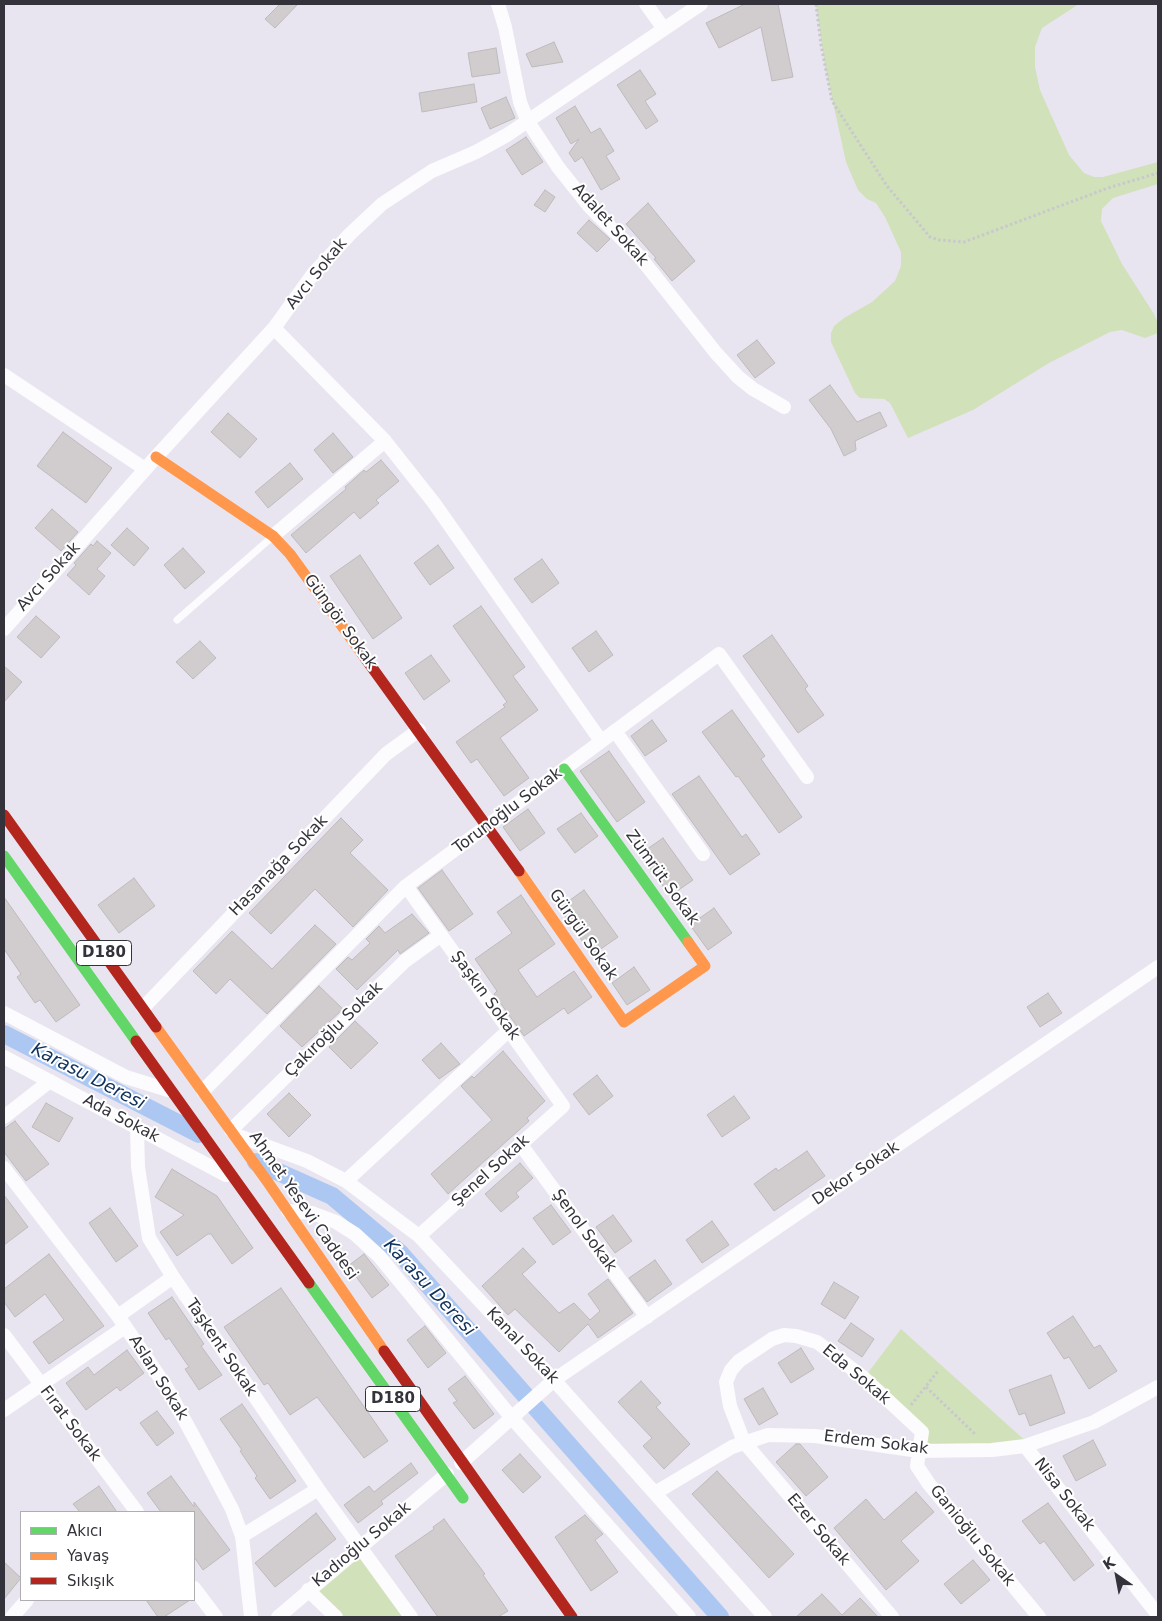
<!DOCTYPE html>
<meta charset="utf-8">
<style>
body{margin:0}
#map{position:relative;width:1162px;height:1621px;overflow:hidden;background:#e8e5f0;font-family:"DejaVu Sans",sans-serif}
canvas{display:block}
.frame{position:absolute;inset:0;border:5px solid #34333b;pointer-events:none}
.legend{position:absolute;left:20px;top:1511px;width:175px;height:90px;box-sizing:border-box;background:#fff;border:1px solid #aeadb1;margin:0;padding:6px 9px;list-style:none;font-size:15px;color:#34333b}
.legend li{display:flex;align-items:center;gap:10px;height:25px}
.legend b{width:25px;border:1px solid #aeadb1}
.north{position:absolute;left:1092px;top:1551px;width:50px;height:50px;-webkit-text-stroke:4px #fff;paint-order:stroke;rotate:327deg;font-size:14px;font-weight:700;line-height:20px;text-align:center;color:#34333b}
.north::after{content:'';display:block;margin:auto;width:18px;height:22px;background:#34333b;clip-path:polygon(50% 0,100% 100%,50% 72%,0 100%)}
</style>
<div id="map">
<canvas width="1162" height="1621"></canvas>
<div class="frame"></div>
<ul class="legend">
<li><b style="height:6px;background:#63d668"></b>Akıcı</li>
<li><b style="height:6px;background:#ff974d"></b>Yavaş</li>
<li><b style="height:6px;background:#b3261e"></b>Sıkışık</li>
</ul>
<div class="north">K</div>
</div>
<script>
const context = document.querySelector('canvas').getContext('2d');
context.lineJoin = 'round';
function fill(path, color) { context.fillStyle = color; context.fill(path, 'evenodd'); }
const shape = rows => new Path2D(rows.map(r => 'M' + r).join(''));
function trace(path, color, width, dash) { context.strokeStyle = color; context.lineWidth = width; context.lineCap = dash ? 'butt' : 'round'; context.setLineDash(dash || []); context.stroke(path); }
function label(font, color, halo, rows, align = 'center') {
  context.font = font + ' "DejaVu Sans",sans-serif'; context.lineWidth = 4; context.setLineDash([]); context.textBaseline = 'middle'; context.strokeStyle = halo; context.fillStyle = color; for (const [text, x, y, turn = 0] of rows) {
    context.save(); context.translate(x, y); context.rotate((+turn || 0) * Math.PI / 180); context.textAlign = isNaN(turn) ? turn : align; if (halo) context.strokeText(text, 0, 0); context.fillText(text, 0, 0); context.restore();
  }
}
const green = shape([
 [816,4,1079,4,1042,28,1035,47,1035,67,1040,90,1069,155,1084,173,1094,177,1103,177,1158,162,1158,184,1113,198,1102,209,1101,221,1122,264,1154,314,1158,323,1158,333,1145,338,1122,330,1110,332,1049,363,973,410,908,438,890,403,884,399,860,398,855,393,831,342,831,333,834,326,844,318,872,302,895,281,901,266,901,252,885,217,876,203,867,199,858,190,846,162,825,66],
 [901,1329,1029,1444,919,1451,922,1432,864,1378],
 [360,1547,411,1617,336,1617,308,1590]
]);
const canal = shape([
 [4,1034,199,1134],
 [256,1162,332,1196,400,1253,720,1617]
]);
const building = shape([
 [280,4,298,4,275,28,265,19,280,4],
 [745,4,778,4,793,77,772,81,761,27,719,48,706,23,745,4],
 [554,42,563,62,532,67,526,54,554,42],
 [496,48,500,73,472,77,468,53,496,48],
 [640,70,656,94,645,101,658,121,646,129,617,85,640,70],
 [474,84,477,102,422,112,419,93,474,84],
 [506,97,515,118,490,129,481,108,506,97],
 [575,106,591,133,600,128,614,151,606,156,620,179,601,190,582,157,575,162,569,153,579,139,571,144,556,118,575,106],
 [526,137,543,162,522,175,506,150,526,137],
 [545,190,555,197,545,212,534,205,545,190],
 [648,203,695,261,672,281,654,259,656,258,626,224,648,203],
 [589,220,610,239,597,252,577,233,589,220],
 [757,340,775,363,755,378,737,355,757,340],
 [830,385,857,422,880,412,887,426,855,441,856,450,844,456,831,429,809,400,830,385],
 [228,413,257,439,240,458,211,432,228,413],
 [63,432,112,468,86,503,37,466,63,432],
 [333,433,353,457,333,473,314,450,333,433],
 [381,460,399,481,376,500,379,503,360,519,354,512,306,553,291,535,346,489,345,487,364,470,366,472,381,460],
 [290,463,303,479,268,508,255,492,290,463],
 [52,509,78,532,61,551,35,528,52,509],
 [127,528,149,548,134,566,111,545,127,528],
 [97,541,111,553,97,569,105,576,89,595,67,575,76,565,74,563,91,544,93,546,97,541],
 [438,545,454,568,430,585,414,563,438,545],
 [183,548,205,572,185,589,164,565,183,548],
 [360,555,402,618,373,639,330,576,360,555],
 [542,559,559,583,532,603,514,579,542,559],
 [481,606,525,667,513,676,538,710,500,738,529,778,504,796,477,759,471,763,456,742,505,707,503,705,507,702,453,626,481,606],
 [36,616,60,637,41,658,17,637,36,616],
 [596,631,613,655,589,672,572,648,596,631],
 [772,635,808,686,805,689,824,715,798,733,743,656,772,635],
 [200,641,216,658,193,679,176,662,200,641],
 [431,655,450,681,424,700,405,673,431,655],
 [4,666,22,682,4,702,4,666],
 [732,710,765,756,761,759,802,817,779,833,738,776,736,777,702,732,732,710],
 [652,720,667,741,645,756,631,736,652,720],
 [609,751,645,802,617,822,580,771,609,751],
 [699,776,742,837,746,834,760,854,730,875,672,794,699,776],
 [528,809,545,833,520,851,503,827,528,809],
 [581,813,598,836,575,853,557,829,581,813],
 [341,818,363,840,350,853,388,890,353,927,315,889,271,934,249,913,341,818],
 [663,838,693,880,670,896,640,854,663,838],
 [442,870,473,914,449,931,418,888,442,870],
 [134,878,155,906,119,933,98,905,134,878],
 [584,890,618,937,592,955,559,908,584,890],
 [521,895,555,944,518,970,537,997,574,971,592,997,568,1014,564,1008,524,1036,494,994,497,991,475,959,512,933,497,912,521,895],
 [4,897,80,1005,56,1022,40,1000,35,1003,17,977,21,974,4,949,4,897],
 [714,908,732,933,708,950,690,925,714,908],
 [412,914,429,933,400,954,398,950,357,990,336,969,348,957,352,960,370,943,366,939,379,926,385,933,412,914],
 [315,925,336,944,267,1014,230,979,216,994,193,971,232,931,272,969,315,925],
 [634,967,650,990,627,1005,612,983,634,967],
 [319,986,343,1009,302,1047,280,1026,319,986],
 [1048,993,1062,1013,1040,1027,1027,1007,1048,993],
 [355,1021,378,1043,351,1069,329,1047,355,1021],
 [441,1043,460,1064,439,1079,422,1060,441,1043],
 [503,1051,545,1101,527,1118,529,1121,448,1194,431,1174,492,1120,461,1086,472,1076,474,1078,503,1051],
 [597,1075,613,1096,589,1115,573,1094,597,1075],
 [289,1093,311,1115,289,1137,267,1114,289,1093],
 [734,1096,750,1118,722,1137,707,1115,734,1096],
 [46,1103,73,1118,59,1142,32,1127,46,1103],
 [15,1121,49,1164,26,1181,4,1152,4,1129,15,1121],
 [807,1151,825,1176,774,1211,754,1184,776,1168,778,1171,807,1151],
 [520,1163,533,1178,516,1193,519,1197,501,1212,485,1194,520,1163],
 [172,1169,217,1196,253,1248,232,1264,211,1234,208,1234,177,1256,160,1232,184,1215,155,1197,172,1169],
 [4,1195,28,1227,4,1245,4,1195],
 [551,1205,571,1232,553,1245,533,1218,551,1205],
 [110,1208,138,1246,116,1262,89,1223,110,1208],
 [613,1215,632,1241,615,1253,596,1227,613,1215],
 [712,1221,729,1245,702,1263,686,1240,712,1221],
 [523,1248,536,1262,522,1274,559,1313,574,1303,590,1320,600,1311,588,1294,608,1279,633,1313,598,1338,588,1324,559,1352,515,1309,508,1315,482,1286,523,1248],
 [49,1254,104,1326,49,1364,33,1342,64,1320,45,1294,15,1317,4,1302,4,1289,49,1254],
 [364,1254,389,1285,372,1298,348,1266,364,1254],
 [655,1260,672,1284,647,1302,629,1278,655,1260],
 [834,1282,859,1297,845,1319,821,1304,834,1282],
 [281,1288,388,1441,364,1458,317,1397,290,1415,268,1383,264,1385,224,1327,281,1288],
 [172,1297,204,1344,201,1346,222,1375,199,1390,185,1369,189,1367,169,1338,166,1340,148,1313,172,1297],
 [1073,1316,1094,1348,1100,1345,1117,1371,1089,1389,1069,1357,1064,1359,1047,1333,1073,1316],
 [851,1323,874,1339,862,1357,838,1341,851,1323],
 [425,1326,446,1353,428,1368,407,1340,425,1326],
 [801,1348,814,1369,791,1383,778,1363,801,1348],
 [127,1350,144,1373,120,1391,117,1387,86,1410,66,1383,88,1367,94,1375,127,1350],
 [1051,1375,1065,1413,1030,1426,1025,1413,1019,1415,1009,1390,1051,1375],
 [465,1376,494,1414,474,1429,453,1403,457,1401,448,1389,465,1376],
 [641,1381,661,1403,656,1407,690,1444,664,1469,643,1446,652,1438,618,1402,641,1381],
 [763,1388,778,1414,759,1425,744,1399,763,1388],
 [242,1404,296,1481,270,1499,255,1478,257,1476,240,1451,242,1450,220,1419,242,1404],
 [157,1411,174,1433,157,1446,140,1423,157,1411],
 [1093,1440,1106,1465,1076,1481,1063,1456,1093,1440],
 [796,1444,800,1444,828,1477,806,1496,776,1462,796,1444],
 [520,1454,541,1477,523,1493,502,1470,520,1454],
 [411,1463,418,1473,381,1501,383,1504,358,1523,344,1505,369,1486,374,1492,411,1463],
 [717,1471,794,1554,769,1578,692,1494,717,1471],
 [171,1476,194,1507,194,1502,230,1550,203,1570,194,1557,194,1512,161,1512,147,1493,171,1476],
 [99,1486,117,1512,80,1512,73,1504,99,1486],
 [916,1492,934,1512,901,1541,919,1561,886,1590,834,1528,866,1499,884,1520,916,1492],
 [1048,1503,1094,1565,1074,1581,1044,1541,1040,1544,1022,1521,1048,1503],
 [316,1513,336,1539,275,1587,255,1563,316,1513],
 [585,1515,603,1534,595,1540,618,1572,591,1591,555,1537,585,1515],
 [444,1519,485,1574,483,1575,508,1611,498,1617,438,1617,395,1556,434,1529,433,1527,444,1519],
 [973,1560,990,1580,961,1604,944,1584,973,1560],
 [4,1562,21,1578,4,1599,4,1562],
 [822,1594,842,1615,860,1598,878,1617,796,1617,822,1594],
 [146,1600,190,1600,164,1617,158,1617,146,1600]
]);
const path = shape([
 [816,4,821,45,832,101,887,186,930,237,939,240,964,242,1108,188,1158,173],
 [926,1387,976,1435],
 [911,1405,938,1371]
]);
const lane = shape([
 [177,620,271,538]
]);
const street = shape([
 [498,4,505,27,520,102,527,120,558,167,589,206,639,256,716,353,738,377,753,389,784,407],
 [646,4,664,29],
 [274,328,385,441,434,503,601,741],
 [4,375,145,469],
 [273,536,385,441],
 [4,629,156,457,274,328,313,274,350,234,382,204,432,171,476,152,507,135,701,4],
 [615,731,703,854],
 [406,886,563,1106,419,1236],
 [143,1008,386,754,419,730],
 [4,1013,126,1077,168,1090],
 [4,1057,226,1175],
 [203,1091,406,886,719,654,807,777],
 [4,1117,50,1081],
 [137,1127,138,1167,149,1238,173,1277,318,1489,411,1617],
 [231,1130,405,961,441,935],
 [239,1136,307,1161,346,1181,419,1236,554,1380,765,1617],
 [521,1145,647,1317],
 [4,1168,118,1316,167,1388,197,1443,232,1509,242,1536,251,1617],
 [346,1181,509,1030],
 [288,1211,312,1213,336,1222,355,1234,379,1256,512,1418,689,1617],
 [118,1316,173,1277],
 [4,1335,137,1512],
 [4,1410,125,1327],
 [1025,1446,1158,1615],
 [461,1463,554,1380,1158,967],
 [655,1493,732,1447,768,1435,815,1436,919,1451,992,1450,1025,1446,1094,1422,1158,1387],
 [242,1536,318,1489],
 [194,1588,216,1617],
 [308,1590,336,1617],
 [12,1617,27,1600],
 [278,1617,447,1474],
 [892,1617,744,1442,730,1406,726,1382,731,1370,739,1361,772,1339,784,1335,796,1336,817,1342,864,1378,922,1432,917,1466,929,1484,1039,1617]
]);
const fast = shape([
 [564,769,688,942],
 [4,856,136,1041],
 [309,1283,463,1498]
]);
const slow = shape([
 [156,457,273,536,290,554,363,655],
 [519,871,624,1022,705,966,688,942],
 [156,1027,267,1181,384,1351]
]);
const jam = shape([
 [363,655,519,871],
 [4,815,156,1027],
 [136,1041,309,1283],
 [384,1351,572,1617]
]);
const shields = [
 [104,953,55],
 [393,1399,55]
];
const shieldNames = [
 ["D180",104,953],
 ["D180",393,1399]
];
const streetNames = [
 ["Adalet Sokak",610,225,48],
 ["Avcı Sokak",317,274,-51],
 ["Avcı Sokak",49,577,-48],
 ["Güngör Sokak",340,622,54],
 ["Torunoğlu Sokak",508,811,-37],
 ["Hasanağa Sokak",279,866,-46],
 ["Zümrüt Sokak",662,878,54],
 ["Gürgül Sokak",583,935,55],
 ["Şaşkın Sokak",485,996,54],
 ["Çakıroğlu Sokak",334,1030,-44],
 ["Ada Sokak",121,1119,28],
 ["Şenel Sokak",491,1171,-42],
 ["Dekor Sokak",856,1174,-34],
 ["Ahmet Yesevi Caddesi",303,1206,55],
 ["Şenol Sokak",584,1231,54],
 ["Kanal Sokak",522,1346,47],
 ["Taşkent Sokak",221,1348,56],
 ["Eda Sokak",856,1375,40],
 ["Aslan Sokak",158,1378,58],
 ["Fırat Sokak",70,1424,53],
 ["Erdem Sokak",876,1443,7],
 ["Nisa Sokak",1064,1495,52],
 ["Ezer Sokak",818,1530,50],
 ["Ganioğlu Sokak",972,1536,51],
 ["Kadıoğlu Sokak",362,1545,-40]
];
const waterNames = [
 ["Karasu Deresi",88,1077,27],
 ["Karasu Deresi",429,1288,47]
];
fill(green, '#d1e1ba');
trace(canal, '#acc8f2', 18);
fill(building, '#d1cdce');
trace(building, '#bebabb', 1);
trace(path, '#c9c8cc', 3, [2.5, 2.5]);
trace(lane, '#fcfbfd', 7);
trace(street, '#fcfbfd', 14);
trace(fast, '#63d668', 11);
trace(slow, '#ff974d', 11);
trace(jam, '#b3261e', 11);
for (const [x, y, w] of shields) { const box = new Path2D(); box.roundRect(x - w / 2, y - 12.5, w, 25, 4); context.fillStyle = '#fff'; context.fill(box); trace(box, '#34333b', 1); }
label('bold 15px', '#34333b', null, shieldNames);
label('16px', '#34333b', '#fff', streetNames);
label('italic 18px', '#0f315c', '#fff', waterNames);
</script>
